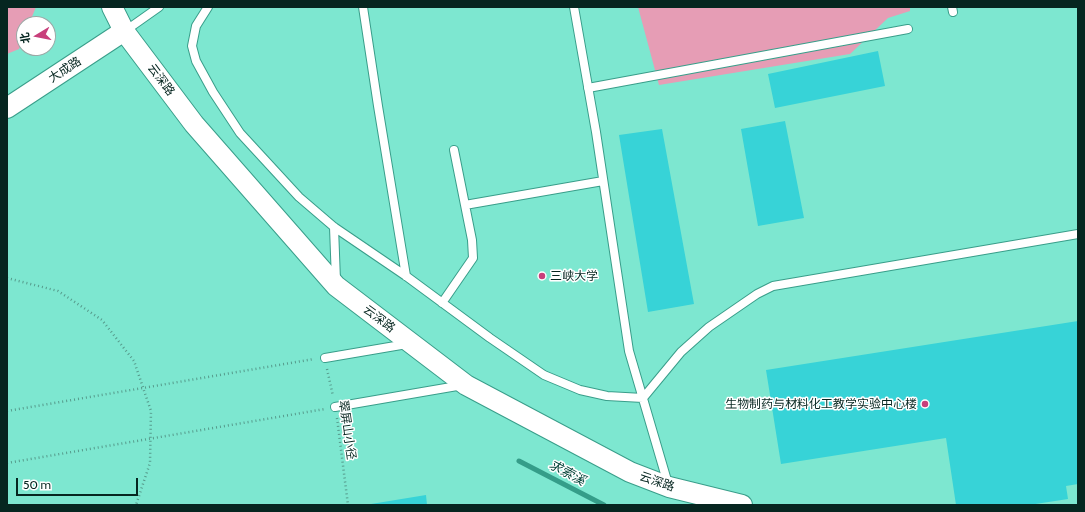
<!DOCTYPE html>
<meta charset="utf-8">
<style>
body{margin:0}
#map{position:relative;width:1085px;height:512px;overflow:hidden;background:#94f5de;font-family:Cabin,"Noto Sans SC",sans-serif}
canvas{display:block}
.frame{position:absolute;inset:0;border:8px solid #062620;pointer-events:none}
.north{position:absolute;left:16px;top:16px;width:40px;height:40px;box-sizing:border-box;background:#fff;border:1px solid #9ba8a6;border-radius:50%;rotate:260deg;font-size:11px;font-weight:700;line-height:16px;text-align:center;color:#062620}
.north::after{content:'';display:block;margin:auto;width:14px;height:18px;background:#c83f7b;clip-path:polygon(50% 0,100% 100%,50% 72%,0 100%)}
.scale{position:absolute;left:16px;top:478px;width:122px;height:18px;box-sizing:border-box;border:2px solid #062620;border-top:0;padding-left:5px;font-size:12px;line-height:14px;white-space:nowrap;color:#062620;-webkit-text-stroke:3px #fff;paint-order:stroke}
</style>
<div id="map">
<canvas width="1085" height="512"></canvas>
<div class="frame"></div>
<div class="north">北</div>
<div class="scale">50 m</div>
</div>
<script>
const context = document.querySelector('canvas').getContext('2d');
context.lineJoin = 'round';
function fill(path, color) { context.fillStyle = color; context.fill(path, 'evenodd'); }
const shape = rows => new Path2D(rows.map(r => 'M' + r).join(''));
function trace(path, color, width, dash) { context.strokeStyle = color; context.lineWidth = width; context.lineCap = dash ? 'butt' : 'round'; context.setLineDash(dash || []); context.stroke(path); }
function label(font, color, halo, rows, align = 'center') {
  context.font = font + ' Cabin,"Noto Sans SC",sans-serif'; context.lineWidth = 3; context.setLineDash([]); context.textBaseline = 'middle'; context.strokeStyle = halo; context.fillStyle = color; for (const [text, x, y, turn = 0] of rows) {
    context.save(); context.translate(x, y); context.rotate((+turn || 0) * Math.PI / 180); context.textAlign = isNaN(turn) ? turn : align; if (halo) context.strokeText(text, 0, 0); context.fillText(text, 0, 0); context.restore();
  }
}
const built = shape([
 [7,7,1078,7,1078,505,7,505],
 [24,24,48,24,48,48,24,48]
]);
const green = shape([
 [7,7,36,7,29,24,24,24,24,37,19,49,7,54],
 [638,7,910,7,910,11,888,18,850,54,659,85]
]);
const stream = shape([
 [519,461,604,505]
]);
const building = shape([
 [878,51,885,86,775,108,768,74],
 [785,121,804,218,758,226,741,129],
 [662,129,694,304,648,312,619,135],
 [1078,321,1078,484,1066,486,1068,499,1029,505,956,505,946,438,781,464,766,370],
 [426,495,427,505,371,505,371,504]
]);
const path = shape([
 [7,278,58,291,102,320,134,361,151,411,150,463,136,505],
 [327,369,333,396],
 [7,411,314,359],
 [337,418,348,505],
 [7,463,325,409]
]);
const service = shape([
 [208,7,196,26,192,46,196,61,213,92,240,133,299,197,334,227,406,276,490,338,544,375,580,390,607,396,643,398,681,352,709,327,757,294,773,286,1078,234],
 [363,7,378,106,406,276],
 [574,7,596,132,629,351,668,484],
 [952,7,953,12],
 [125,31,159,7],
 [588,88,908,29],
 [465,205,603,181],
 [334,227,336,281],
 [442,303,473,258,472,240,454,150],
 [325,358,407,344],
 [335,407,463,385]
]);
const tertiary = shape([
 [112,7,124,31,194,124,336,286,466,385,630,472,669,487,742,505],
 [7,108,124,31]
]);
const markers = [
 [542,276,4,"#c83f7b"],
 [925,404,4,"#c83f7b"]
];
const streetNames = [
 ["大成路",65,70,-33],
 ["云深路",161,80,53],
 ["云深路",379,319,37],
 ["翠屏山小径",347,430,82],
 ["云深路",657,482,19]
];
const poiNames = [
 ["三峡大学",550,276],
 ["生物制药与材料化工教学实验中心楼",917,404,"right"]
];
const waterNames = [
 ["求索溪",567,473,28]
];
fill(built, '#7de7d0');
fill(green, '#e69db5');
trace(stream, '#359d89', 5);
fill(building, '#37d3d7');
trace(service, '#399e8a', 10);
trace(tertiary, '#399e8a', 22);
trace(path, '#569b8c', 2.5, [1, 3]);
trace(service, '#fff', 8);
trace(tertiary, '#fff', 20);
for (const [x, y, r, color] of markers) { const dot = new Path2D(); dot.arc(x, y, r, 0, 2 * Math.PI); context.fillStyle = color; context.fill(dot); trace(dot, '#fff', 1.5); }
label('12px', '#062620', '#fff', streetNames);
label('12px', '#062620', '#fff', poiNames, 'left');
label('italic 13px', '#07453a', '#fff', waterNames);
</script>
